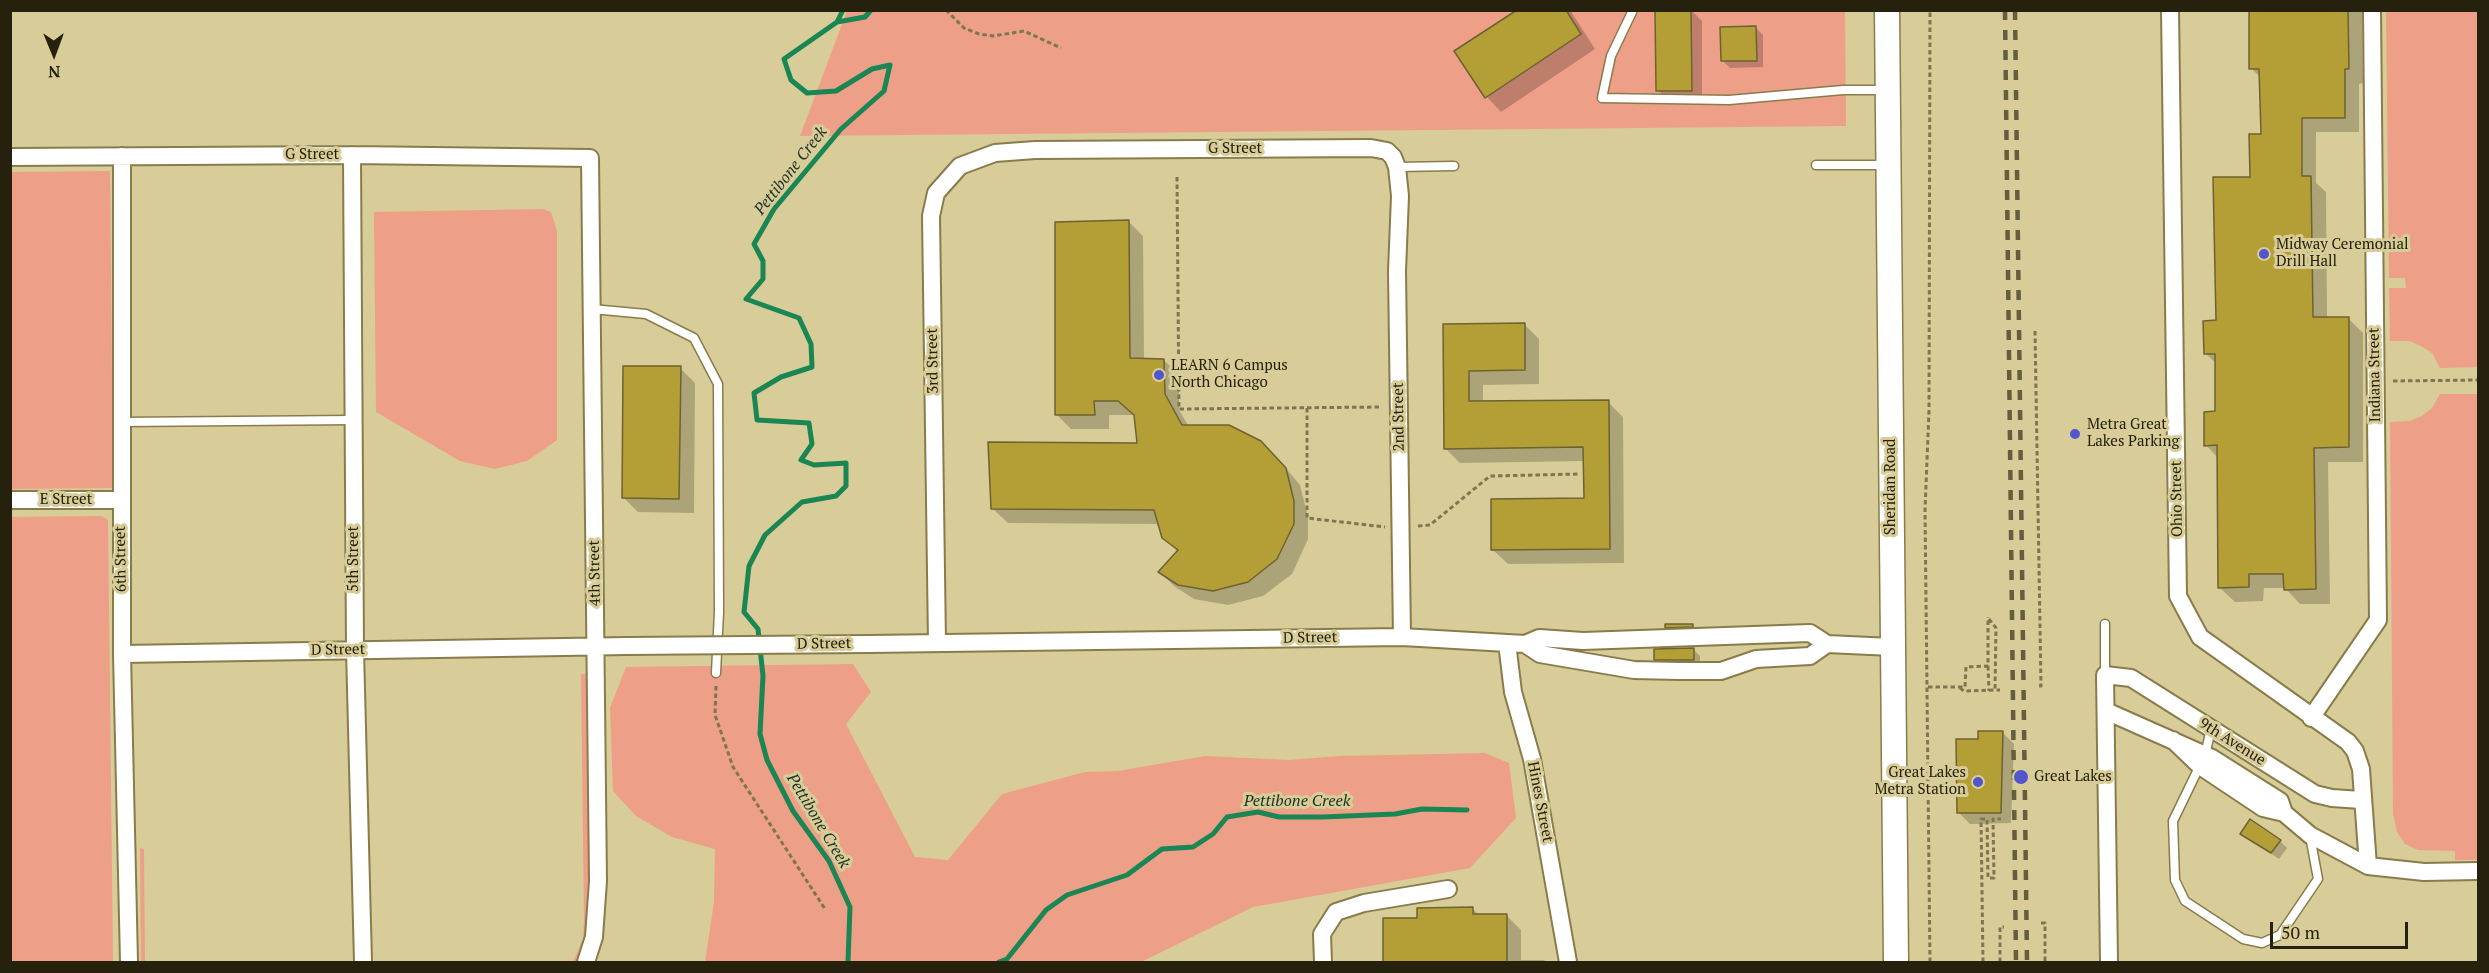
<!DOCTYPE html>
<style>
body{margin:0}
#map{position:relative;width:2489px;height:973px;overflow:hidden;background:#d8cc98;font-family:"PT Serif",serif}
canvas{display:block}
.frame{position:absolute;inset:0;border:12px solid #25210c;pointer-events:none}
.north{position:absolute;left:24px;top:24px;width:60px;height:60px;-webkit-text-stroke:4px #d8cc98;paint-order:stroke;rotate:179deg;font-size:16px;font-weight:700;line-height:24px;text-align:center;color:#25210c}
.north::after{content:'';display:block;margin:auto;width:21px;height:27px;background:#25210c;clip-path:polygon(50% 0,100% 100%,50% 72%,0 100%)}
.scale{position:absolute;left:2270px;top:922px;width:138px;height:27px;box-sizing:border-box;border:3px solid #25210c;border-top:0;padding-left:8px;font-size:18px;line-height:21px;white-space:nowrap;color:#25210c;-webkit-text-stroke:4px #d8cc98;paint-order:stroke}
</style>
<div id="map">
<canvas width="2489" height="973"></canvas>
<div class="frame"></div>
<div class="north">N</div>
<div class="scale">50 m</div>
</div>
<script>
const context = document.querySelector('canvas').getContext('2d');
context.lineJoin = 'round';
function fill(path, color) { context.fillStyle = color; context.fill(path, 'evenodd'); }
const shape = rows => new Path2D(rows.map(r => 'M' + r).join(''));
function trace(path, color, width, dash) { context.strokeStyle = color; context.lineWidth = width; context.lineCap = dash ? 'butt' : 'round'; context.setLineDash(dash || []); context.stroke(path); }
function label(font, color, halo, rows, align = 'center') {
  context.font = font + ' "PT Serif",serif'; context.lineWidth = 6; context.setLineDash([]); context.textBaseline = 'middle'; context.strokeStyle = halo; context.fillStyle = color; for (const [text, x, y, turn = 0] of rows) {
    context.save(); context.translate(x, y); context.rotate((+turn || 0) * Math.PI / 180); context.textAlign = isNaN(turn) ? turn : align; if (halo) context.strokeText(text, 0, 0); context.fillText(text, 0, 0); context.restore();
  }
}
const green = shape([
 [847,11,1845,11,1846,126,800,136],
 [2386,11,2478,11,2478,367,2440,368,2432,353,2421,346,2410,341,2390,341,2389,288,2406,288,2405,278,2389,278],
 [110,171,113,488,11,489,11,172],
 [543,209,551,212,557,231,557,440,527,461,495,469,460,461,376,412,374,212],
 [2440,394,2478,394,2478,860,2455,860,2455,851,2418,850,2405,844,2397,832,2393,814,2390,422,2410,421,2422,416,2432,408],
 [102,516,108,520,113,962,11,962,11,517],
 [853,664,871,692,846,724,915,857,948,860,1002,794,1085,772,1118,771,1205,756,1289,760,1340,756,1485,753,1509,763,1516,818,1470,868,1253,907,1141,962,705,962,714,902,715,849,672,837,636,816,613,791,610,708,626,667],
 [581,674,586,674,586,678,591,911,589,932,580,962,573,962,583,939,584,920],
 [140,848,144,849,145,962,141,962]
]);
const shadow = shape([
 [1520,10,1570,10,1595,49,1501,112,1487,97,1456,52],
 [1588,10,1620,10,1589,12],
 [1657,10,1691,10,1702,21,1702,102,1669,101,1658,90],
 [2250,10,2362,10,2363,83,2359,84,2359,132,2316,132,2316,183,2326,192,2327,318,2348,318,2363,333,2363,462,2328,462,2330,604,2300,604,2285,588,2264,588,2263,601,2235,602,2220,588,2218,458,2206,445,2217,413,2217,364,2206,354,2218,322,2262,135,2261,78,2251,68],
 [1756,28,1763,35,1763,67,1730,68,1723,61],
 [1128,221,1143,236,1144,360,1164,360,1179,375,1179,410,1189,427,1276,457,1300,485,1308,517,1308,539,1292,574,1263,596,1228,605,1194,599,1174,586,1160,572,1178,552,1163,537,1159,524,1008,523,993,509,1139,445,1134,415,1109,415,1109,429,1071,429,1056,414],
 [1524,324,1539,339,1539,384,1483,385,1483,403,1608,402,1623,417,1624,563,1508,564,1493,550,1585,500,1585,461,1460,463,1445,448,1444,325],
 [680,368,695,383,694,513,638,512,623,497],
 [1693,626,1700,633,1673,634,1666,627],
 [1693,649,1700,656,1700,667,1663,667,1655,659],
 [2003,733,2014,744,2011,823,1970,824,1959,813,1979,740],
 [2242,834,2280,841,2287,848,2279,859],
 [1472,908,1479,915,1506,915,1521,930,1521,960,1544,960,1546,962,1385,962,1419,919]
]);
const stream = shape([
 [837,22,843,10],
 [848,962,850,907,829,861,793,811,767,760,760,734,763,676,758,629,744,612,749,566,765,535,802,502,836,496,846,486,846,463,814,465,801,460,812,444,809,423,757,420,754,393,781,377,812,367,811,344,799,318,746,299,763,279,763,261,754,244,774,209,841,129,884,91,890,65,872,69,836,91,807,93,791,80,784,59,837,22,865,17,871,10],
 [999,962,1007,959,1046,910,1067,895,1127,875,1162,849,1193,847,1213,834,1227,817,1258,812,1279,817,1323,817,1395,814,1422,809,1467,810]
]);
const building = shape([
 [1517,10,1566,10,1581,34,1485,98,1454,51,1517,10],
 [1655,10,1691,10,1692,91,1656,91,1655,10],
 [2249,10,2348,10,2349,69,2345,69,2345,118,2302,118,2302,176,2311,176,2313,317,2349,317,2349,447,2314,448,2316,589,2284,590,2283,574,2249,574,2249,587,2218,588,2217,445,2204,446,2204,412,2215,411,2215,354,2204,354,2203,321,2216,320,2213,177,2250,177,2249,134,2261,134,2259,69,2249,69,2249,10],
 [1756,26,1757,61,1721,61,1720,27,1756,26],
 [1129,220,1130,358,1164,359,1165,394,1182,425,1229,425,1261,441,1286,468,1294,501,1294,524,1277,559,1248,582,1213,591,1178,585,1158,572,1178,550,1162,538,1154,510,991,509,988,442,1137,443,1134,415,1118,401,1094,401,1095,415,1055,415,1055,222,1129,220],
 [1525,323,1525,370,1469,371,1469,401,1609,400,1610,549,1491,550,1491,499,1584,498,1583,447,1444,449,1443,324,1525,323],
 [623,366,681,366,679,499,622,498,623,366],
 [1665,624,1693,624,1693,627,1665,628,1665,624],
 [1694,648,1694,660,1654,660,1654,649,1694,648],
 [1978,731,2003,731,2001,813,1957,813,1956,739,1978,739,1978,731],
 [2250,819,2281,840,2271,853,2240,834,2250,819],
 [1473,907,1473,914,1507,914,1507,963,1383,963,1383,918,1417,918,1417,908,1473,907]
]);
const path = shape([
 [946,10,964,28,979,34,993,36,1024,31,1061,48],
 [1177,177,1179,409,1381,407],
 [2035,331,2041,686,2038,686],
 [2393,381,2478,380],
 [1307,408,1307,518,1385,527],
 [1418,526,1430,525,1490,476,1579,474],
 [1989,619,1996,628,1995,690,2000,690],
 [1988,666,1989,691],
 [716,686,715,715,733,767,825,909],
 [1928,687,1965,687,1966,667,1988,666,1988,617],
 [1960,688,1964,691,1994,690],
 [2041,923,2045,923,2045,962],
 [1930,962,1925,510,1929,411,1930,10],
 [1983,962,1981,819,1987,819,1988,878,1994,878,1993,819,2001,819],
 [2000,962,2000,927,2004,927]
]);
const lane = shape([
 [1633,10,1611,56,1602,98,1729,100,1843,90,1885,90],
 [1816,165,1888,165],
 [1397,167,1454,166],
 [592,309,646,314,694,338,718,384,719,612,716,673],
 [121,422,353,420],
 [2105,624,2105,675],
 [2211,729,2205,755,2173,821,2175,880,2185,901,2243,939,2262,943,2280,935,2318,879,2310,836]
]);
const street = shape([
 [2170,10,2178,596,2200,637,2348,742,2355,751,2361,769,2368,866],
 [352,155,355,650,363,962],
 [122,156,122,654,129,962],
 [10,157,352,155,590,158,598,881,594,937,586,962],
 [10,500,121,500],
 [937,643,931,216,936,193,960,166,995,153,1035,150,1371,148,1387,151,1393,157,1397,167,1400,196,1397,271,1402,637],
 [1507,643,1513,692,1532,759,1568,962],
 [868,644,1402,637,1525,644,1540,654,1634,670,1679,671,1721,671,1756,659,1810,656,1827,644],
 [1525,644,1539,638,1583,641,1810,633,1827,644,1892,647],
 [122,654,627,646],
 [2106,711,2212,758,2280,801,2284,813],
 [2311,718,2378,620,2372,10],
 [2173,740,2200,766,2263,808,2284,813,2310,835,2368,866,2424,872,2478,871],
 [1323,962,1322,934,1336,912,1364,903,1448,889],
 [2109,962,2105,675,2131,678,2315,794,2332,798,2361,800]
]);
const secondary = shape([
 [1887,10,1896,962]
]);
const rail = shape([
 [2005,10,2016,962],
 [2015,10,2027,962]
]);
const streetBridge = shape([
 [627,646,868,644]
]);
const markers = [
 [2264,254,6,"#5256cd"],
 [1159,375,6,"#5256cd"],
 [2075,434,6,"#5256cd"],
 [2021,777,8,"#5256cd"],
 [1978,782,6,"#5256cd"]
];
const streetNames = [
 ["G Street",1235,149],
 ["G Street",312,155],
 ["3rd Street",933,361,-91],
 ["Indiana Street",2375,375,-91],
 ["2nd Street",1399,417,-91],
 ["Sheridan Road",1891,487,-90],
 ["Ohio Street",2177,499,-91],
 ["E Street",66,500],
 ["6th Street",121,559,-91],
 ["5th Street",354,559,-90],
 ["4th Street",595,573,-91],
 ["D Street",1310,638,-1],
 ["D Street",824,644,-1],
 ["D Street",338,650,-1],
 ["9th Avenue",2232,742,32],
 ["Hines Street",1540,802,79]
];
const poiNames = [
 ["Midway Ceremonial",2276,245],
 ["Drill Hall",2276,262],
 ["LEARN 6 Campus",1171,366],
 ["North Chicago",1171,383],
 ["Metra Great",2087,425],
 ["Lakes Parking",2087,442],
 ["Great Lakes",1966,773,"right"],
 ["Metra Station",1966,790,"right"],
 ["Great Lakes",2034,777]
];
const waterNames = [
 ["Pettibone Creek",791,171,-52],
 ["Pettibone Creek",1297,801],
 ["Pettibone Creek",818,821,59]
];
fill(green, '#ed9f88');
fill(shadow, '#0003');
trace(stream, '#198653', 5);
fill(building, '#b49e36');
trace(building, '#6d6232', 1.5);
trace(lane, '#887c4b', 11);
trace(street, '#887c4b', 20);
trace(secondary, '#887c4b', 27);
trace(path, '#7e7651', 3, [4.5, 3]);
trace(lane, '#fff', 8);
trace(street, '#fff', 16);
trace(secondary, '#fff', 24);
trace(rail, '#655e3e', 4.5, [10, 10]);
trace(streetBridge, '#887c4b', 20, []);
trace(streetBridge, '#fff', 16);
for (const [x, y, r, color] of markers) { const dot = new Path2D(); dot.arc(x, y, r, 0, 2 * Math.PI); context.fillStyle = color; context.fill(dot); trace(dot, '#d8cc98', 2); }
label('15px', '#25210c', '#d8cc98', streetNames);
label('15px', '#25210c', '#d8cc98', poiNames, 'left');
label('italic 16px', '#1c3224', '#d8cc98', waterNames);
</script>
